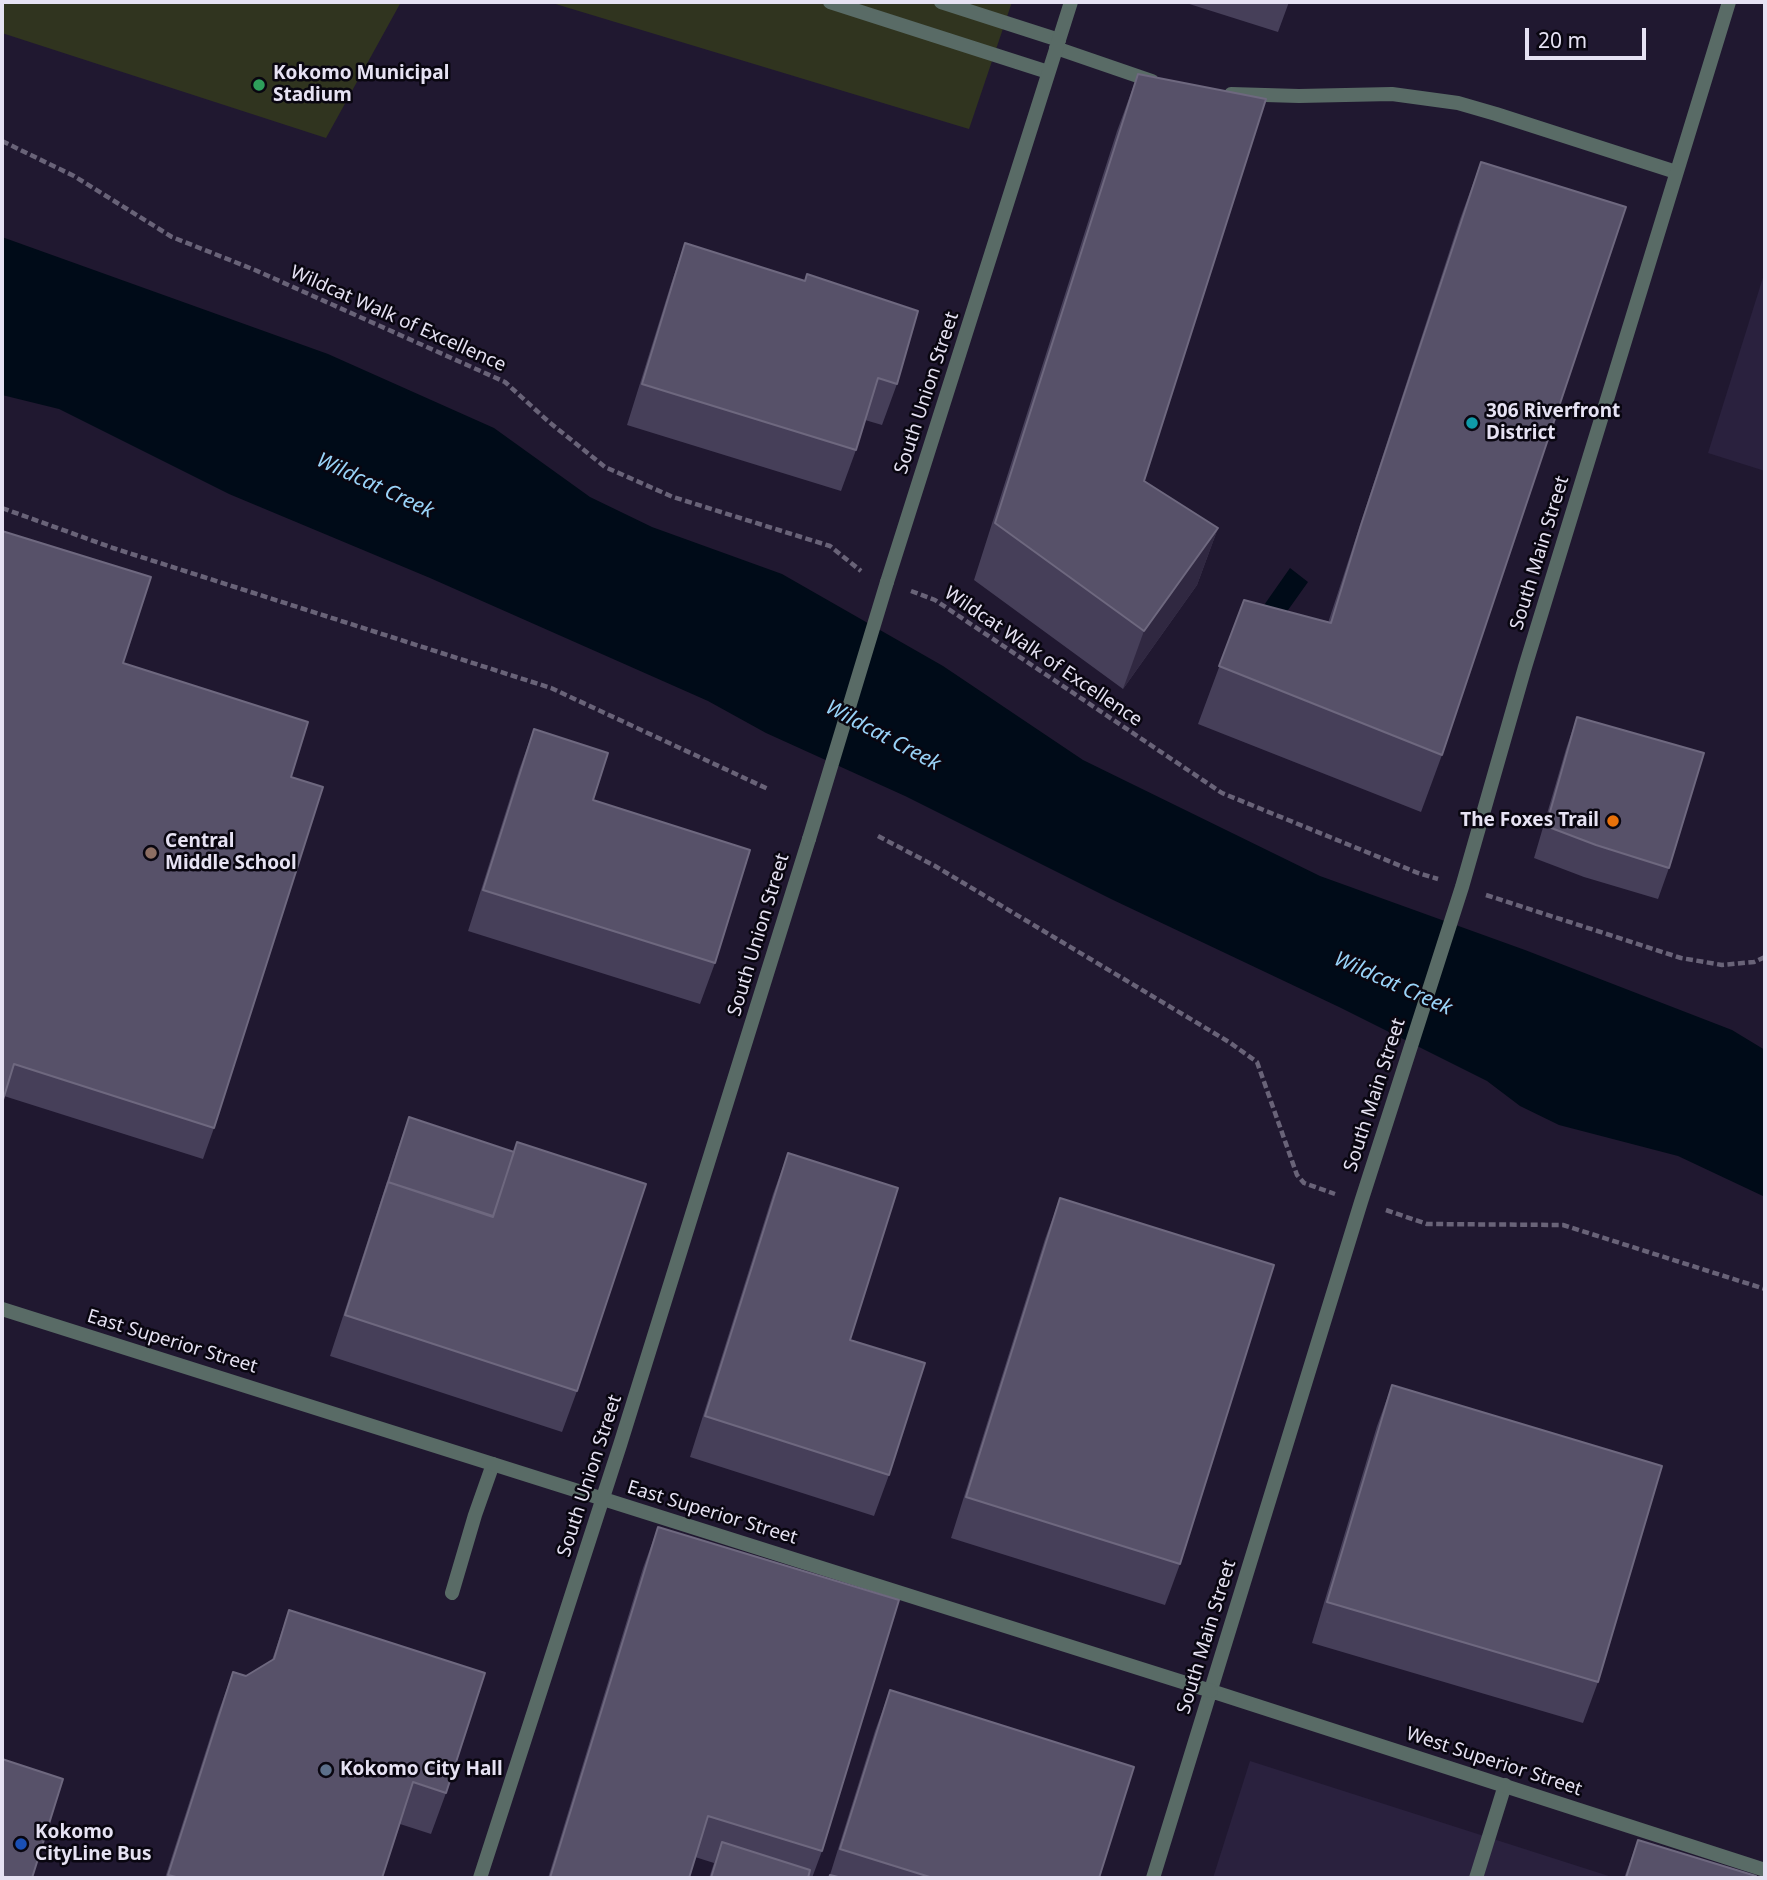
<!DOCTYPE html>
<style>
body{margin:0}
#map{position:relative;width:1767px;height:1880px;overflow:hidden;background:#201830;font-family:"Noto Sans",sans-serif}
canvas{display:block}
.frame{position:absolute;inset:0;border:4px solid #e6e2f3;pointer-events:none}
.scale{position:absolute;left:1525px;top:28px;width:121px;height:32px;box-sizing:border-box;border:4px solid #e6e2f3;border-top:0;padding-left:9px;font-size:21px;line-height:24px;white-space:nowrap;color:#e6e2f3;-webkit-text-stroke:5px #090610;paint-order:stroke}
</style>
<div id="map">
<canvas width="1767" height="1880"></canvas>
<div class="frame"></div>
<div class="scale">20 m</div>
</div>
<script>
const context = document.querySelector('canvas').getContext('2d');
context.lineJoin = 'round';
function fill(path, color) { context.fillStyle = color; context.fill(path, 'evenodd'); }
const shape = rows => new Path2D(rows.map(r => 'M' + r).join(''));
function trace(path, color, width, dash) { context.strokeStyle = color; context.lineWidth = width; context.lineCap = dash ? 'butt' : 'round'; context.setLineDash(dash || []); context.stroke(path); }
function label(font, color, halo, rows, align = 'center') {
  context.font = font + ' "Noto Sans",sans-serif'; context.lineWidth = 5; context.setLineDash([]); context.textBaseline = 'middle'; context.strokeStyle = halo; context.fillStyle = color; for (const [text, x, y, turn = 0] of rows) {
    context.save(); context.translate(x, y); context.rotate((+turn || 0) * Math.PI / 180); context.textAlign = isNaN(turn) ? turn : align; if (halo) context.strokeText(text, 0, 0); context.fillText(text, 0, 0); context.restore();
  }
}
const built = shape([
 [1765,271,1765,471,1708,453],
 [1250,1761,1615,1878,1213,1878]
]);
const green = shape([
 [2,2,401,2,326,138,2,33],
 [549,2,1012,2,969,129]
]);
const water = shape([
 [2,237,328,354,494,428,590,497,652,527,782,574,943,666,1083,760,1320,876,1525,950,1732,1030,1765,1050,1765,1197,1678,1156,1559,1125,1520,1106,1487,1081,1339,1007,1111,899,905,796,766,733,708,701,430,578,229,494,59,409,2,395],
 [1290,568,1308,582,1266,641,1248,628]
]);
const path = shape([
 [2,141,74,176,172,237,255,270,505,382,549,422,605,467,673,497,830,546,861,571],
 [2,508,113,548,551,688,768,789],
 [911,591,935,600,1222,793,1418,873,1438,879],
 [878,836,935,866,1229,1042,1257,1062,1297,1175,1304,1183,1335,1194],
 [1486,895,1681,958,1722,965,1754,962,1765,957],
 [1386,1210,1427,1224,1563,1225,1765,1289]
]);
const service = shape([
 [830,2,1048,72],
 [941,2,1059,40],
 [1056,48,1152,81],
 [1231,94,1299,96,1392,94,1458,103,1496,114,1676,172],
 [452,1593,475,1515,493,1464],
 [1476,1878,1505,1785]
]);
const minor = shape([
 [1211,1691,1765,1870],
 [1153,1878,1361,1202,1462,887,1525,667,1729,2]
]);
const tertiary = shape([
 [887,582,1071,2],
 [2,1309,1211,1691],
 [480,1878,620,1445,809,839]
]);
const tertiaryBridge = shape([
 [809,839,887,582]
]);
const wall = shape([
 [1183,2,1289,2,1278,32],
 [1138,74,1144,481,1218,528,1197,585,1123,689,974,580,1117,131],
 [1481,162,1442,755,1421,812,1198,724,1244,600,1328,623,1460,219],
 [685,243,897,384,882,425,865,420,856,450,841,491,627,425,671,284],
 [123,663,291,777,214,1128,203,1159,4,1096],
 [1577,717,1669,868,1658,899,1584,877,1534,858,1566,749],
 [534,729,593,800,715,963,700,1004,468,931,519,770],
 [409,1117,577,1391,562,1432,330,1356,398,1148],
 [788,1153,850,1340,889,1475,874,1516,690,1457,773,1194],
 [1060,1198,1180,1564,1165,1605,951,1538,1045,1239],
 [1392,1385,1598,1682,1583,1723,1312,1643,1377,1426],
 [658,1527,822,1851,812,1878,709,1878,714,1863,695,1857,689,1878,548,1878,643,1568],
 [289,1610,446,1793,431,1834,400,1824,382,1878,165,1878,218,1713,233,1672,246,1676,272,1660],
 [890,1690,1099,1878,829,1878,875,1731],
 [1638,1840,1755,1878,1624,1878]
]);
const shadedWall = shape([
 [1218,528,1197,585,1123,689,1144,631]
]);
const building = shape([
 [1138,74,1266,99,1144,481,1218,528,1144,631,995,523,1138,74],
 [1481,162,1626,207,1442,755,1219,666,1244,600,1331,623,1361,525,1481,162],
 [685,243,805,281,807,274,918,311,897,384,878,378,856,450,642,384,685,243],
 [2,531,151,577,123,663,308,722,291,777,323,787,214,1128,14,1064,2,1103,2,531],
 [1577,717,1704,753,1669,868,1596,845,1546,826,1577,717],
 [534,729,608,753,593,800,750,850,715,963,483,890,534,729],
 [409,1117,514,1152,493,1216,388,1182,385,1192,409,1117],
 [517,1142,646,1184,577,1391,345,1315,388,1182,493,1217,517,1142],
 [788,1153,898,1188,850,1340,925,1363,889,1475,705,1416,788,1153],
 [1060,1198,1274,1265,1180,1564,966,1497,1060,1198],
 [1392,1385,1662,1466,1598,1682,1327,1602,1392,1385],
 [658,1527,899,1600,822,1851,708,1816,689,1878,550,1878,658,1527],
 [289,1610,485,1673,446,1793,413,1782,382,1878,180,1878,168,1875,233,1672,246,1676,274,1659,289,1610],
 [890,1690,1134,1767,1099,1878,933,1878,840,1849,890,1690],
 [2,1759,63,1779,32,1878,8,1878,2,1876,2,1759],
 [1638,1840,1756,1876,1755,1878,1626,1878,1638,1840],
 [722,1842,810,1870,808,1878,711,1878,722,1842],
 [830,1875,842,1878,829,1878,830,1875]
]);
const markers = [
 [259,85,7,"#2e9e5b"],
 [1472,423,7,"#0f9aa8"],
 [1613,821,7,"#e8710a"],
 [151,853,7,"#8d6e63"],
 [326,1770,7,"#5c6f8a"],
 [21,1844,7,"#1a4fb4"]
];
const poiNames = [
 ["Kokomo Municipal",273,74],
 ["Stadium",273,96],
 ["306 Riverfront",1486,412],
 ["District",1486,434],
 ["The Foxes Trail",1599,821,"right"],
 ["Central",165,842],
 ["Middle School",165,864],
 ["Kokomo City Hall",340,1770],
 ["Kokomo",35,1833],
 ["CityLine Bus",35,1855]
];
const streetNames = [
 ["Wildcat Walk of Excellence",398,319,24],
 ["South Union Street",927,393,-72],
 ["South Main Street",1540,553,-73],
 ["Wildcat Walk of Excellence",1043,657,34],
 ["South Union Street",759,935,-73],
 ["South Main Street",1375,1095,-72],
 ["East Superior Street",172,1342,17],
 ["South Union Street",590,1476,-72],
 ["East Superior Street",712,1513,17],
 ["South Main Street",1207,1637,-73],
 ["West Superior Street",1494,1762,18]
];
const waterNames = [
 ["Wildcat Creek",375,486,25],
 ["Wildcat Creek",883,736,28],
 ["Wildcat Creek",1393,984,24]
];
fill(built, '#2a213e');
fill(green, '#30341f');
fill(water, '#000b18');
trace(path, '#696378', 4.5, [7, 3.5]);
trace(service, '#596b66', 14);
trace(minor, '#596b66', 14);
trace(tertiary, '#596b66', 14);
trace(tertiaryBridge, '#596b66', 14);
fill(wall, '#463f59');
fill(shadedWall, '#302841');
fill(building, '#575169');
trace(building, '#6e687f', 2);
for (const [x, y, r, color] of markers) { const dot = new Path2D(); dot.arc(x, y, r, 0, 2 * Math.PI); context.fillStyle = color; context.fill(dot); trace(dot, '#090610', 2.5); }
label('bold 19px', '#e6e2f3', '#090610', poiNames, 'left');
label('19px', '#e6e2f3', '#090610', streetNames);
label('italic 21px', '#99d3f8', '#090610', waterNames);
</script>
